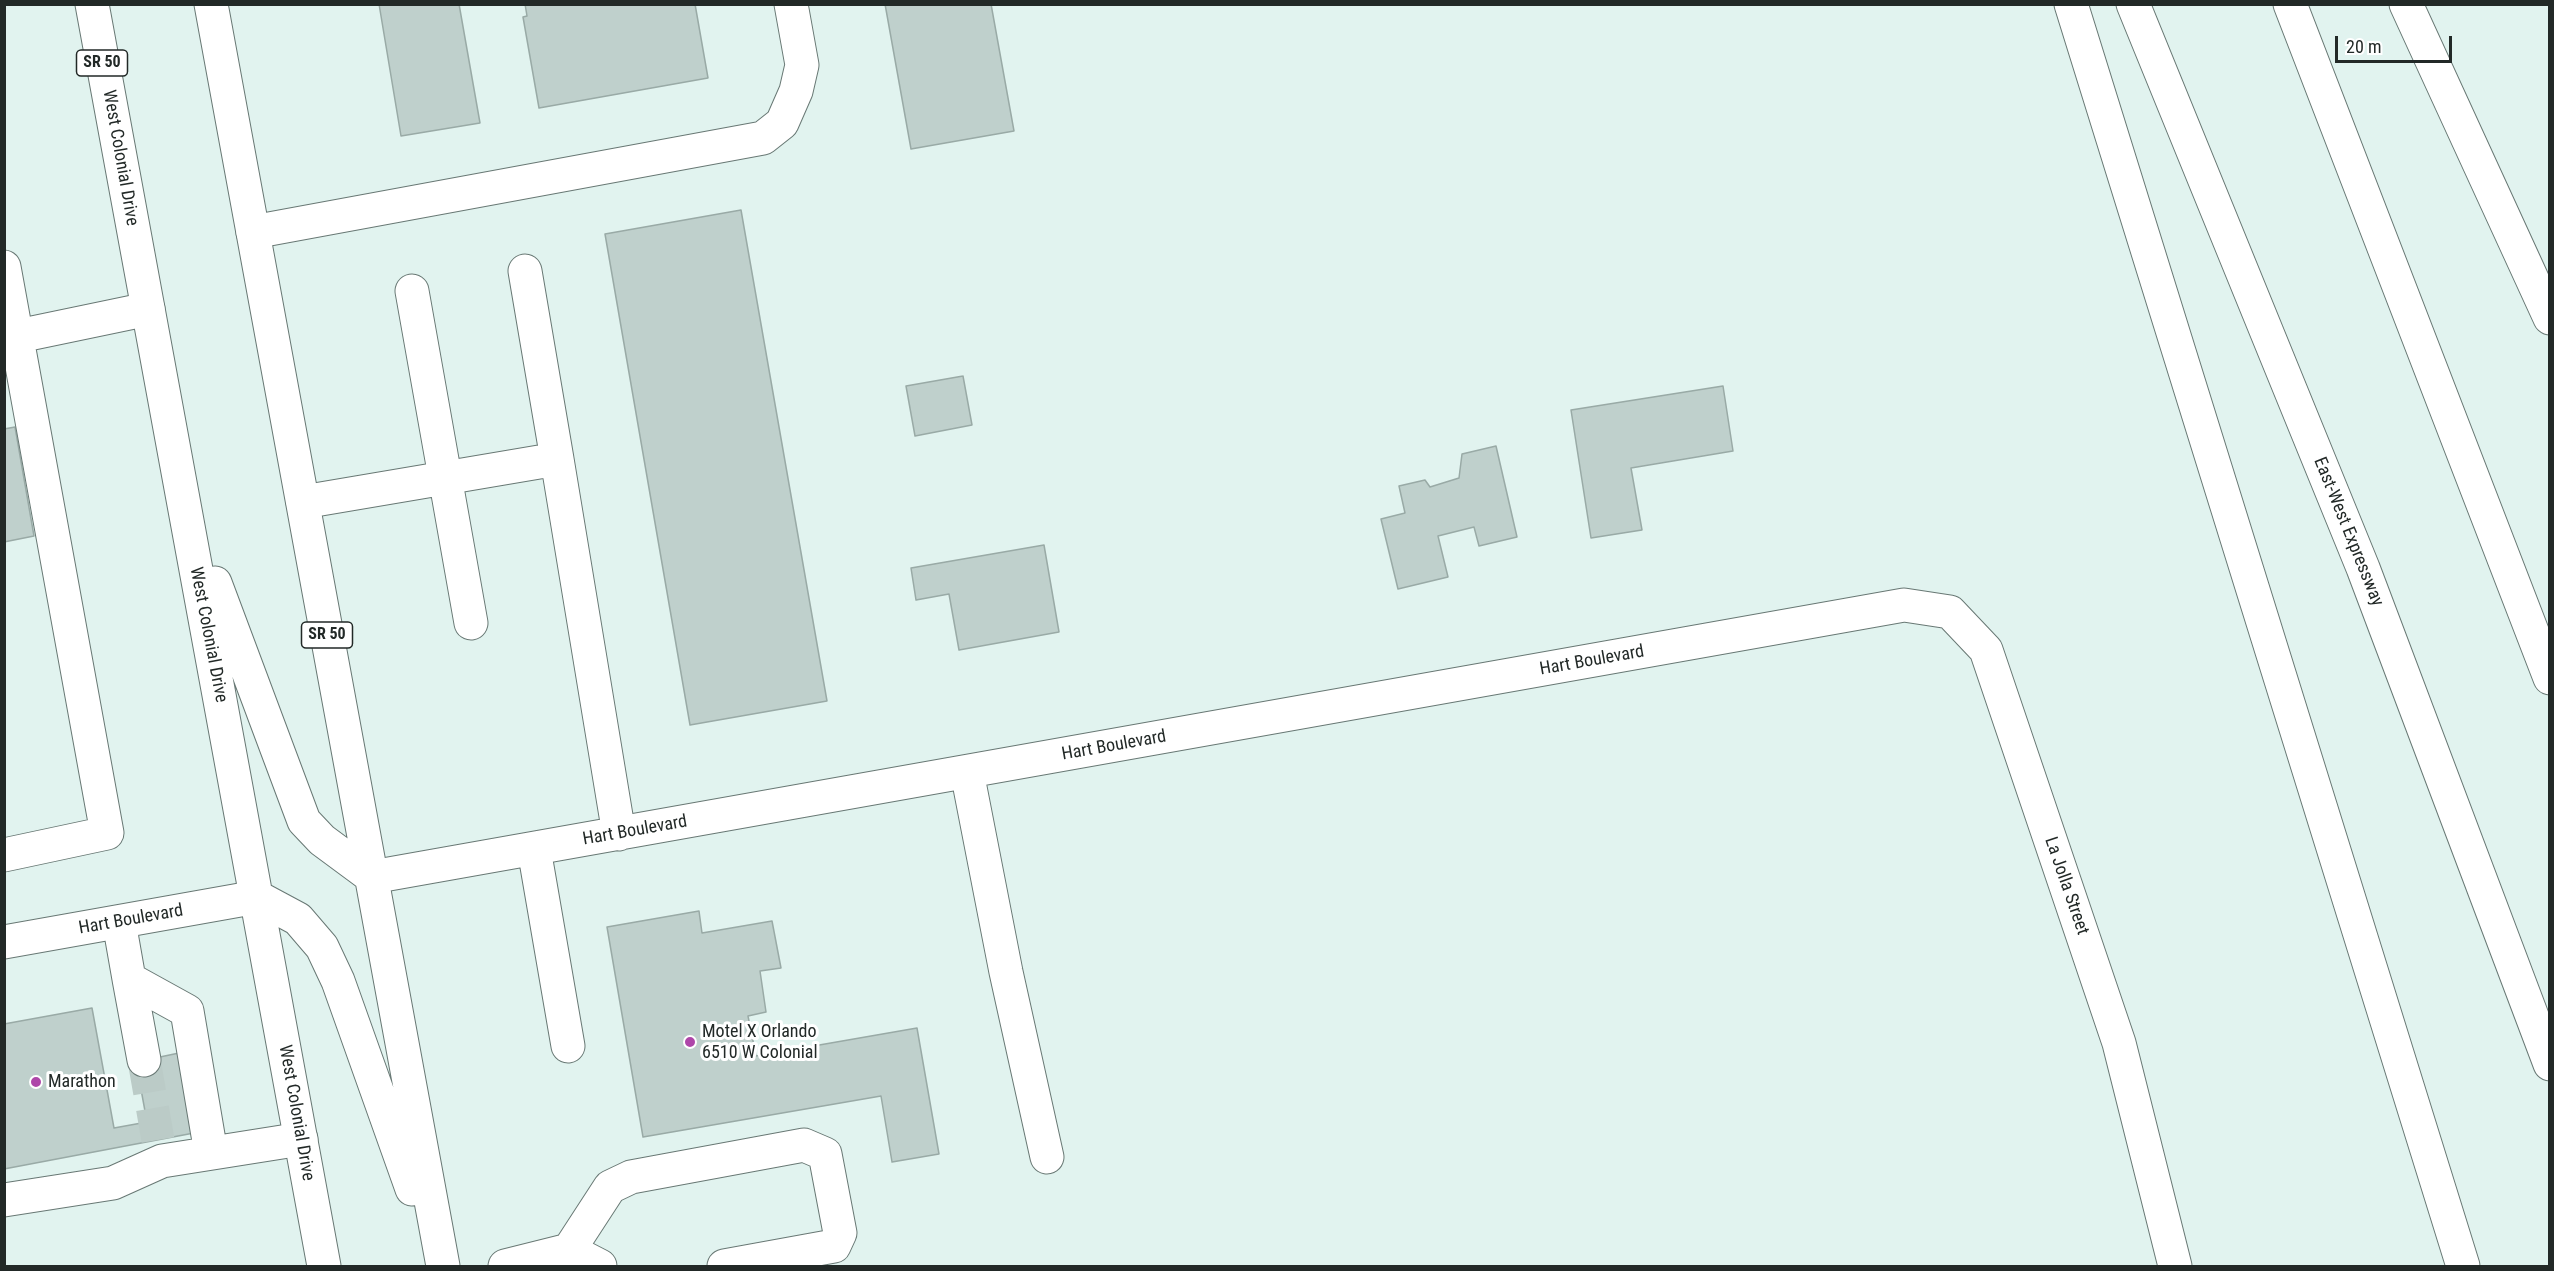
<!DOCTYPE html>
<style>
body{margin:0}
#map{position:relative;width:2554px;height:1271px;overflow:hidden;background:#e1f3ef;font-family:"Roboto Condensed",sans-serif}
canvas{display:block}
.frame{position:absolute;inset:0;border:6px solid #222927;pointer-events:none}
.scale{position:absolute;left:2335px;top:36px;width:117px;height:27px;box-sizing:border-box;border:3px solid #222927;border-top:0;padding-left:8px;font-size:18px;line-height:21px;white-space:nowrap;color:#222927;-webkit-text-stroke:4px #fff;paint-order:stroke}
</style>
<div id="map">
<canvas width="2554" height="1271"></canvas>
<div class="frame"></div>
<div class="scale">20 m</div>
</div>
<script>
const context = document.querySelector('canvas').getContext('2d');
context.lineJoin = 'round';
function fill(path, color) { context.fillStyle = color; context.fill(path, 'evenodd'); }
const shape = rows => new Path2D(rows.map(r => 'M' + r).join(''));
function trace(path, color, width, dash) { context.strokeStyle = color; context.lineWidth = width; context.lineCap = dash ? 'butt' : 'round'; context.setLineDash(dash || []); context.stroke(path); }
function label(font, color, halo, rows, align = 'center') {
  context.font = font + ' "Roboto Condensed",sans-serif'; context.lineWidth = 6; context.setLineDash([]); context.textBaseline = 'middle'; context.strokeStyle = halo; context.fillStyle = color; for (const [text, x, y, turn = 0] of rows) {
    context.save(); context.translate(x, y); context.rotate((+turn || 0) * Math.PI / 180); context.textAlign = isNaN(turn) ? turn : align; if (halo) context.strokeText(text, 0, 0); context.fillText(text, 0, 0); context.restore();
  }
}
const building = shape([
 [379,4,459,4,480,123,401,136,379,4],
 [525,4,695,4,708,78,539,108,523,17,527,16,525,4],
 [885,4,991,4,1014,131,911,149,885,4],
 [741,210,827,701,690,725,605,234,741,210],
 [963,376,972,425,915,436,906,386,963,376],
 [1723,386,1733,451,1631,468,1642,530,1591,538,1571,410,1723,386],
 [15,427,34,536,4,542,4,429,15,427],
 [1496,446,1517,537,1479,546,1474,527,1438,536,1448,577,1398,589,1381,519,1405,513,1399,486,1425,480,1430,487,1459,478,1462,454,1496,446],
 [1044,545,1059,632,959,650,949,594,916,600,911,568,1044,545],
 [699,911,702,933,772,921,781,968,760,971,766,1012,748,1016,756,1056,917,1028,939,1154,892,1162,881,1096,643,1137,607,927,699,911],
 [92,1008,114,1128,147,1122,136,1062,179,1053,194,1133,4,1169,4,1024,92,1008]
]);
const minorTunnel = shape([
 [144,1060,158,1140]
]);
const minor = shape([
 [253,232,763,138,782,123,796,91,802,65,791,4],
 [4,267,107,833,4,855],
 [525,271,557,459],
 [412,291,471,623],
 [4,339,148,309],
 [303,502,557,459,619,834],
 [967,772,1006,972,1047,1157],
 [534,849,568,1046],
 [372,877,1904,605,1950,612,1986,650,2119,1043,2175,1266],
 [119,922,129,979,187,1011,211,1153],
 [4,942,257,897],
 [129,979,144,1060],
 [4,1200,113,1183,162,1161,301,1139],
 [569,1250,600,1266],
 [505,1266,569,1250,610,1187,631,1177,804,1145,825,1154,840,1233,834,1246,724,1266]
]);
const highway = shape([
 [92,4,324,1266],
 [211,4,443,1266],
 [2071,4,2463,1266],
 [2133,4,2363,568,2550,1064],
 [2290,4,2550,678],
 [2406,4,2550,318],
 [215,583,304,821,322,840,372,877],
 [257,897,298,919,322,947,338,981,412,1189]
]);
const markers = [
 [690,1042,6,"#ae46a9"],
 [36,1082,6,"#ae46a9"]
];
const shields = [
 [102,63,51],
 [327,635,51]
];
const shieldNames = [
 ["SR 50",102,63],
 ["SR 50",327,635]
];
const streetNames = [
 ["West Colonial Drive",120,158,80],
 ["East-West Expressway",2348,532,68],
 ["West Colonial Drive",208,635,79],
 ["Hart Boulevard",1592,661,-10],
 ["Hart Boulevard",1114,746,-10],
 ["Hart Boulevard",635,831,-10],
 ["La Jolla Street",2066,886,71],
 ["Hart Boulevard",131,920,-10],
 ["West Colonial Drive",296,1113,80]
];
const poiNames = [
 ["Motel X Orlando",702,1032],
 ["6510 W Colonial",702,1053],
 ["Marathon",48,1082]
];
fill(building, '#bfd0cc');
trace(building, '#99aaa6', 1.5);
trace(minorTunnel, '#bbcbc7', 33, [33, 16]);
trace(minor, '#687874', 35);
trace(highway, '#687874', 35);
trace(minor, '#fff', 33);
trace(highway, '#fff', 33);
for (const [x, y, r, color] of markers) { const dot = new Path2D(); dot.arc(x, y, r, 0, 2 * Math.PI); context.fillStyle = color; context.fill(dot); trace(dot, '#fff', 2); }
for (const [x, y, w] of shields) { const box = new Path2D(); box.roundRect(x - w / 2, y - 13, w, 26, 4.5); context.fillStyle = '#fff'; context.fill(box); trace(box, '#222927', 1.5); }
label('bold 16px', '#222927', null, shieldNames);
label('18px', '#222927', '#fff', streetNames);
label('18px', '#222927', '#fff', poiNames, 'left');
</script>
